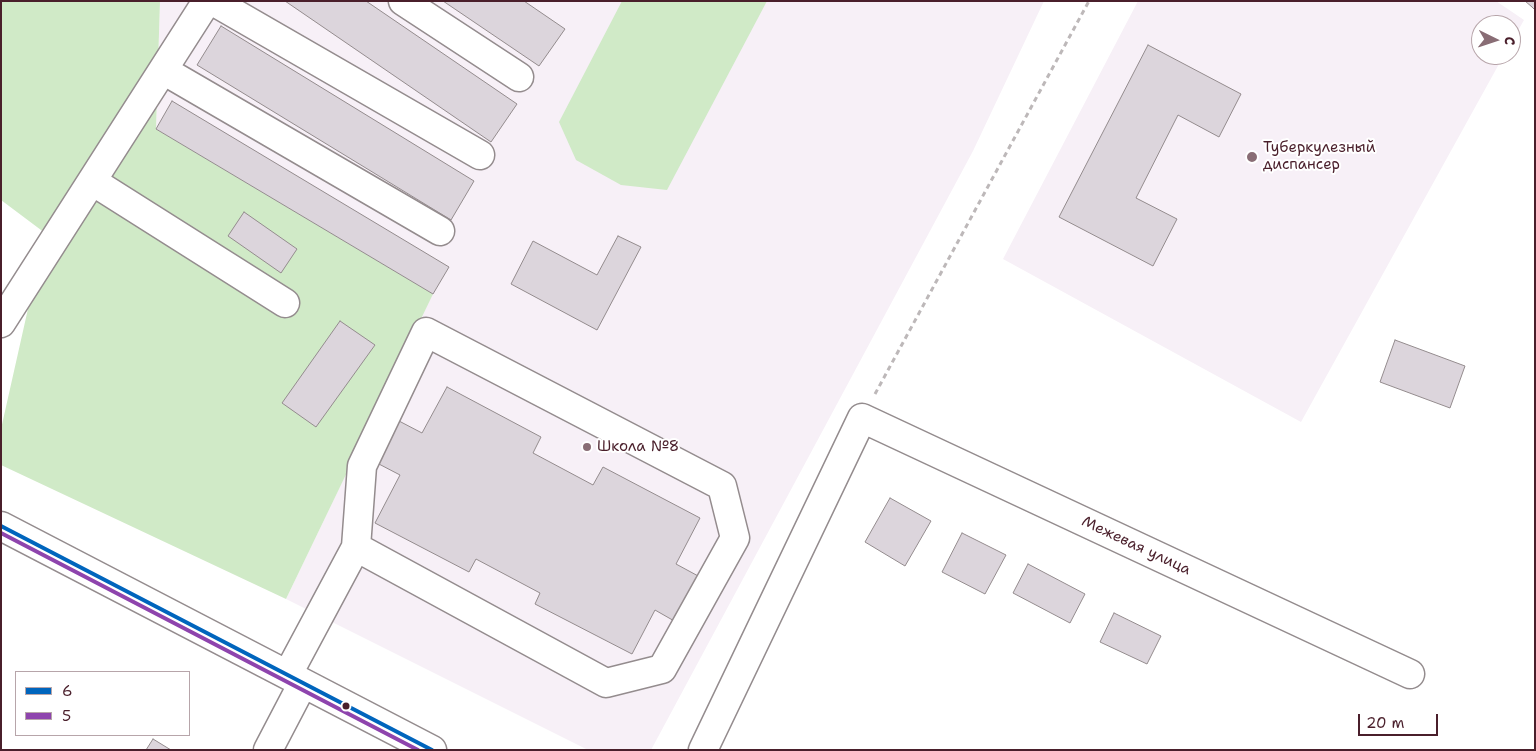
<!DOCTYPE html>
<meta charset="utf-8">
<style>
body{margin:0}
#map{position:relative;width:1536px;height:751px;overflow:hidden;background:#fff;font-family:"Shantell Sans",sans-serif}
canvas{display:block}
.frame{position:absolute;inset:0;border:2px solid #4a1f2b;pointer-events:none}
.legend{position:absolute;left:15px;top:671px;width:175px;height:65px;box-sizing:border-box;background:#fff;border:1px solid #b7a5aa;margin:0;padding:6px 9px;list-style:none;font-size:15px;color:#4a1f2b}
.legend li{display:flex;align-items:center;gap:10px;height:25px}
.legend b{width:25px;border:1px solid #b7a5aa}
.north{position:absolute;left:1471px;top:15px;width:50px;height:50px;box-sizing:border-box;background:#fff;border:1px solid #b7a5aa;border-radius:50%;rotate:94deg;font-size:14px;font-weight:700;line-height:20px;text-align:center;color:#4a1f2b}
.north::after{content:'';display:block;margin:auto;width:18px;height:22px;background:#896d75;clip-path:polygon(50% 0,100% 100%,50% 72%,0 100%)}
.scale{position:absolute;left:1358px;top:714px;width:80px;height:22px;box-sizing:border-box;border:2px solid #4a1f2b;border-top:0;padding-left:6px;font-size:15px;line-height:18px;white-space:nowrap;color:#4a1f2b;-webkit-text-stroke:4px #fff;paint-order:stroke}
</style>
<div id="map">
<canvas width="1536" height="751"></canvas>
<div class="frame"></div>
<ul class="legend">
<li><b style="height:6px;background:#0065bd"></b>6</li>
<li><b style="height:6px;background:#8e44ad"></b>5</li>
</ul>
<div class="north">С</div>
<div class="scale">20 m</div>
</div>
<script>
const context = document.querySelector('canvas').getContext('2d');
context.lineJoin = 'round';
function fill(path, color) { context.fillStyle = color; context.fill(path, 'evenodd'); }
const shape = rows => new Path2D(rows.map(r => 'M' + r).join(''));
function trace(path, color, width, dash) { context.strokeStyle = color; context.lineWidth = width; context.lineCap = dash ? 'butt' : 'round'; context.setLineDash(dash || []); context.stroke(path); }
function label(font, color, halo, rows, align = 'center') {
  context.font = font + ' "Shantell Sans",sans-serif'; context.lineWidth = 4; context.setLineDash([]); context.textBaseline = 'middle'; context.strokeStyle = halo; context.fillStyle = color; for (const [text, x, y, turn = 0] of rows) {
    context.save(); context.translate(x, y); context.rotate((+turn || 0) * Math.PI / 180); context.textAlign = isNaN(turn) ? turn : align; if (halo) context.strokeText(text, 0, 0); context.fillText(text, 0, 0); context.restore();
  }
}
const built = shape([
 [160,1,1044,1,973,151,651,750,588,750,286,599,432,295,156,129],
 [1138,1,1496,1,1524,20,1511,43,1511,25,1481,25,1481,55,1504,55,1301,422,1003,259]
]);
const green = shape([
 [1,1,160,1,156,129,433,294,286,599,1,465,1,429,45,233,1,200],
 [622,1,767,1,667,190,621,185,576,160,559,122]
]);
const building = shape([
 [285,1,366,1,517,104,491,142,285,1],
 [443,1,524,1,565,29,539,66,443,1],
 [1525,1,1535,1,1535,10,1532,7,1525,1],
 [221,26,474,181,451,220,197,65,221,26],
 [1148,45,1241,94,1219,137,1178,115,1136,198,1177,219,1153,266,1059,217,1148,45],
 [172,101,449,267,433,294,156,129,172,101],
 [244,212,297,249,281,273,228,236,244,212],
 [618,236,641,247,597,330,511,284,533,241,597,275,618,236],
 [340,321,375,345,316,427,282,403,340,321],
 [1395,340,1465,366,1450,408,1380,382,1395,340],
 [447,387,541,437,533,453,593,485,603,467,700,518,676,564,700,577,676,622,655,610,632,654,535,604,540,593,476,559,469,572,375,523,400,475,377,463,399,421,422,433,447,387],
 [890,498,931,521,905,566,865,542,890,498],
 [962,533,1006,555,985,594,942,572,962,533],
 [1028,564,1085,594,1070,623,1013,593,1028,564],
 [1114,613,1161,636,1147,664,1100,642,1114,613],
 [153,739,171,750,146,750,153,739]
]);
const path = shape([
 [875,394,1089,1]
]);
const minor = shape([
 [213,1,480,155],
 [403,1,519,77],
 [163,70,440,231],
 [92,181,285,303],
 [1,323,207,1],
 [1,526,432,750],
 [288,674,356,547,362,466,426,332,722,486,735,538,662,669,606,683,356,547],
 [268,750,303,683],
 [703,750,862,418,1410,674]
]);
const bus1 = shape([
 [1,526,432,750]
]);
const bus2 = shape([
 [1,533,418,750]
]);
const markers = [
 [1252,157,6,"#896d75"],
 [587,447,5,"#896d75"],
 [346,706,4.5,"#4a1f2b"]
];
const poiNames = [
 ["Туберкулезный",1263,148],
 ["диспансер",1263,165],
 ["Школа №8",597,447]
];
const streetNames = [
 ["Межевая улица",1136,546,25]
];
fill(built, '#f7f0f7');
fill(green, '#d0eac7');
fill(building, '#dcd5dc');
trace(building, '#948c8e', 1);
trace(minor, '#948c8e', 31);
trace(path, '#bdb8b9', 3, [5, 4]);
trace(minor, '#fff', 28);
trace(bus1, '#0065bd', 4);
trace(bus2, '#8e44ad', 4);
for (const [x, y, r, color] of markers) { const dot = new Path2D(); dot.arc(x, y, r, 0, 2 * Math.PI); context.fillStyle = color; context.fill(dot); trace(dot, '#fff', 2); }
label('15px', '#4a1f2b', '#fff', poiNames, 'left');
label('15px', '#4a1f2b', '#fff', streetNames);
</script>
